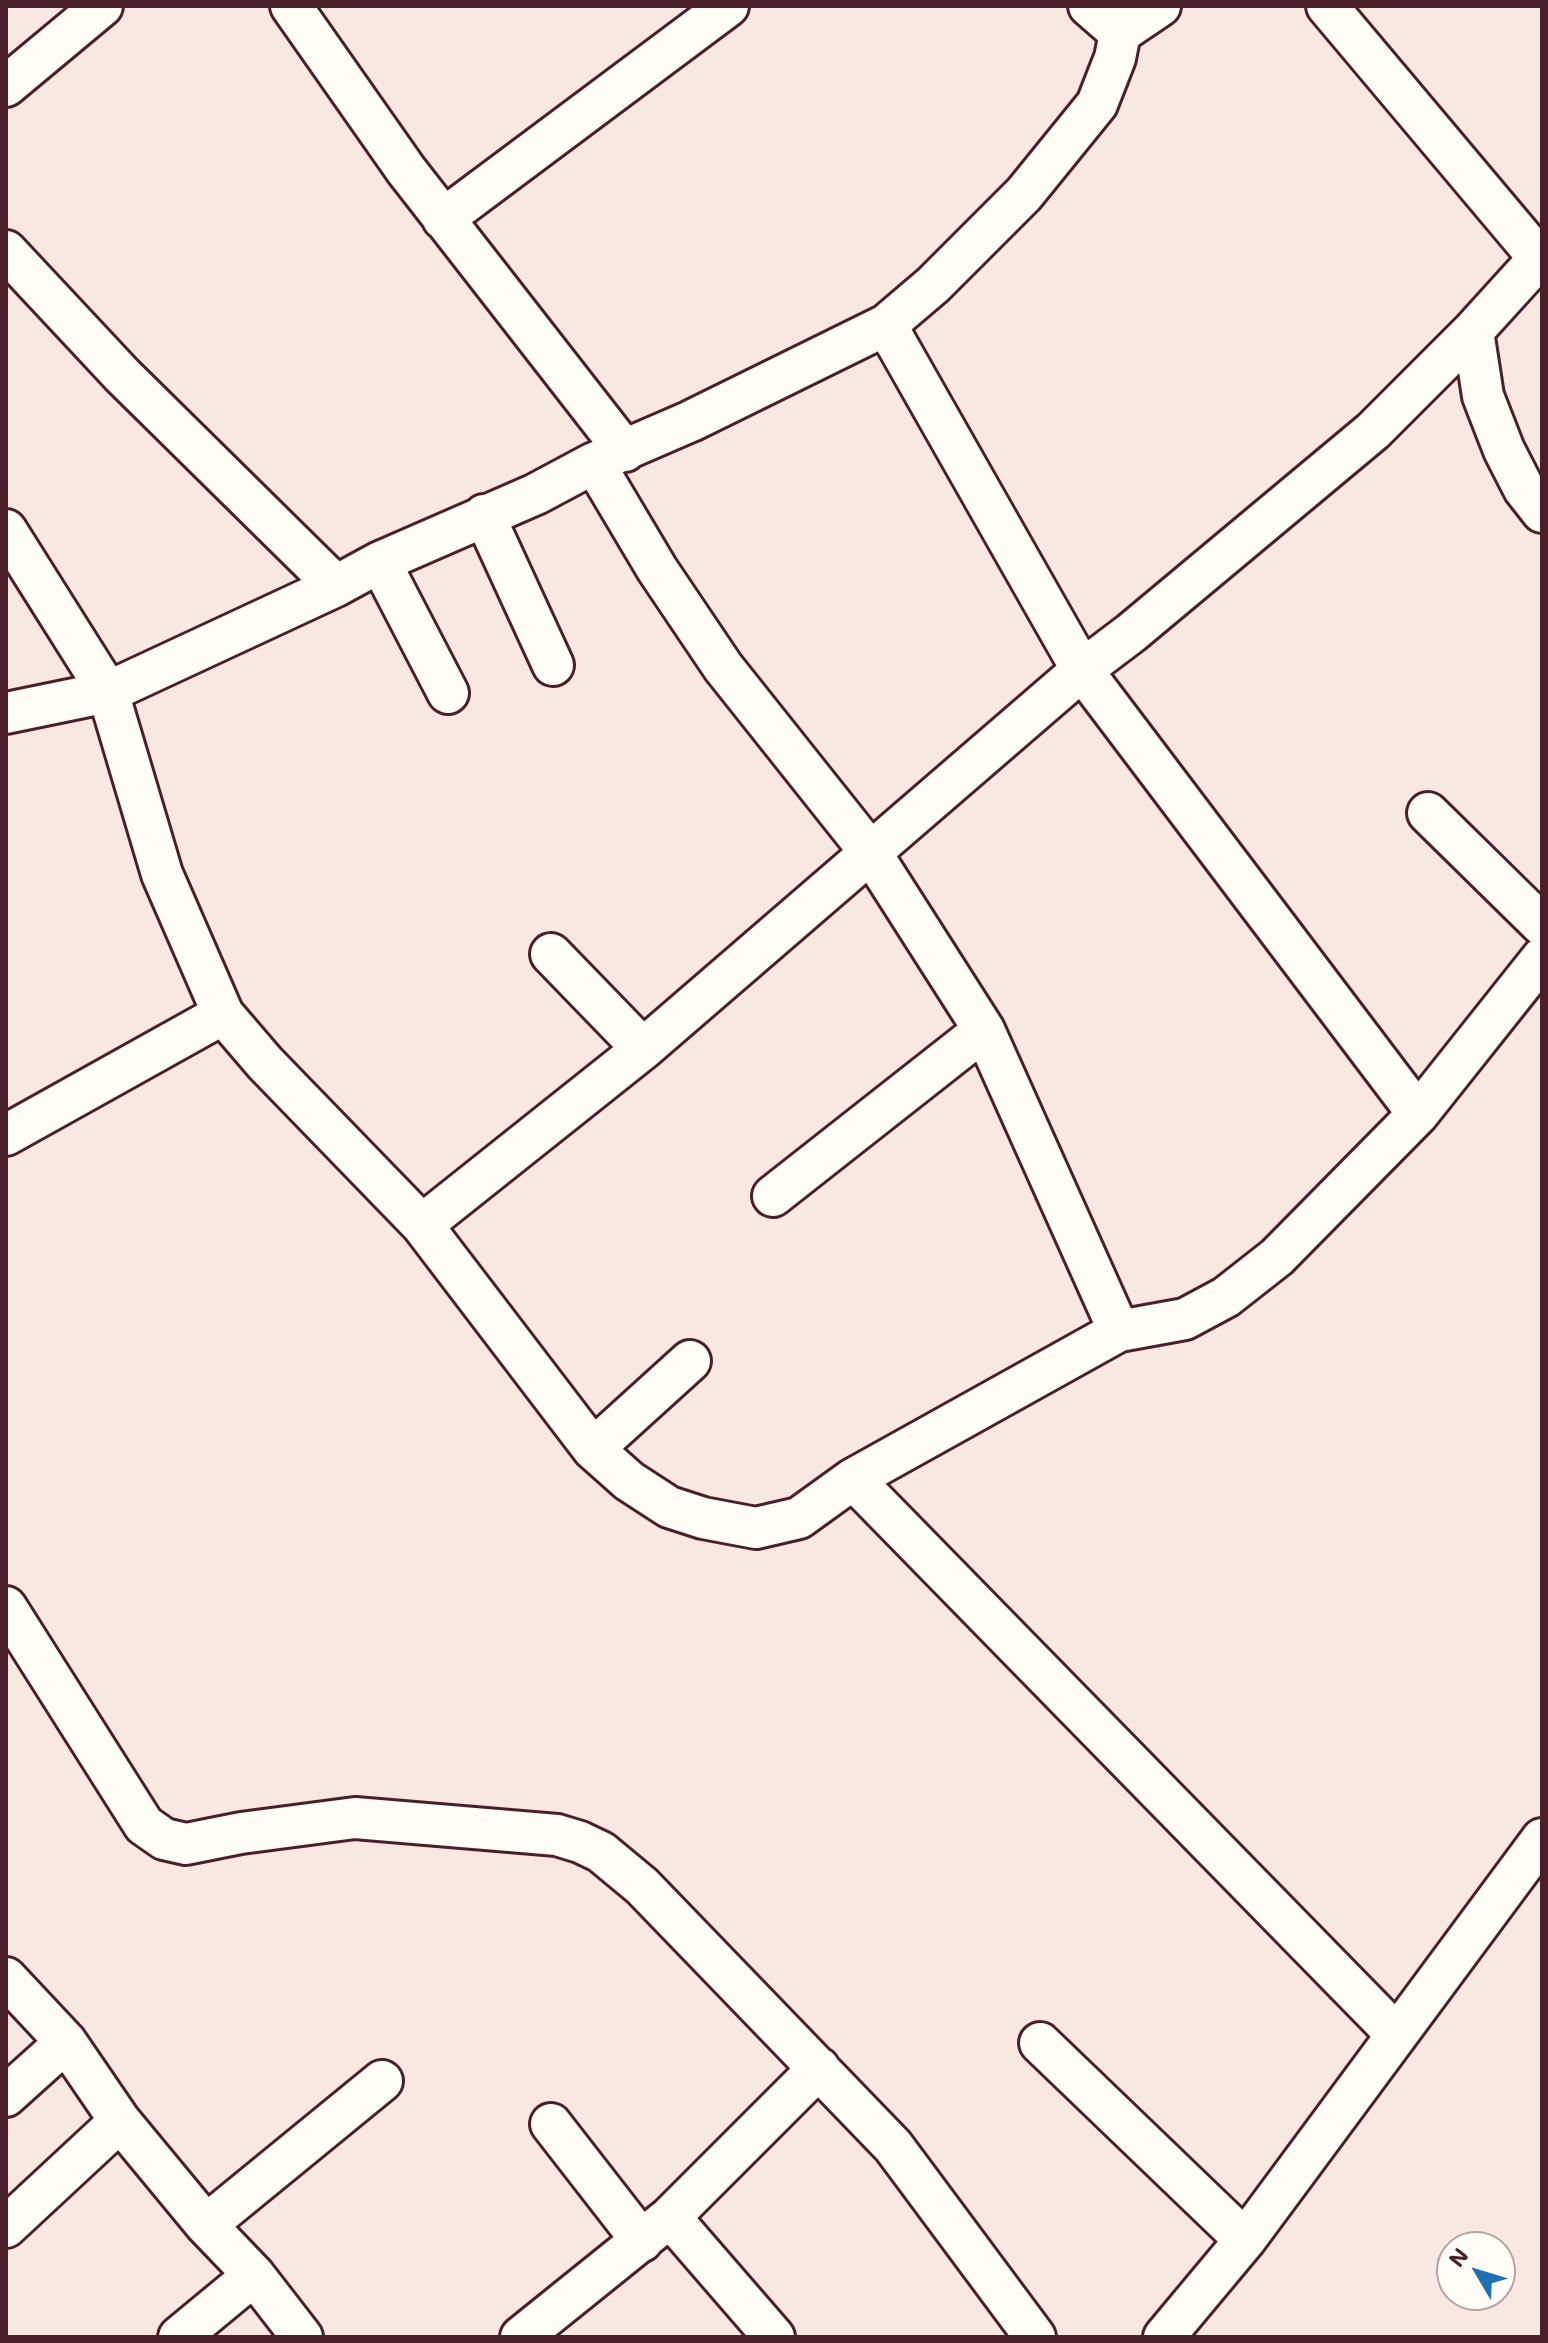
<!DOCTYPE html>
<style>
body{margin:0}
#map{position:relative;width:1548px;height:2343px;overflow:hidden;background:#f9e7e1;font-family:Mali,sans-serif}
canvas{display:block}
.frame{position:absolute;inset:0;border:8px solid #4a1f2b;pointer-events:none}
.north{position:absolute;left:1436px;top:2231px;width:80px;height:80px;box-sizing:border-box;background:#fdfcf7;border:2px solid #b5a4a5;border-radius:50%;rotate:308deg;font-size:22px;font-weight:700;line-height:32px;text-align:center;color:#4a1f2b}
.north::after{content:'';display:block;margin:auto;width:28px;height:36px;background:#1f6fb2;clip-path:polygon(50% 0,100% 100%,50% 72%,0 100%)}
</style>
<div id="map">
<canvas width="1548" height="2343"></canvas>
<div class="frame"></div>
<div class="north">N</div>
</div>
<script>
const context = document.querySelector('canvas').getContext('2d');
context.lineJoin = 'round';
const shape = rows => new Path2D(rows.map(r => 'M' + r).join(''));
function trace(path, color, width, dash) { context.strokeStyle = color; context.lineWidth = width; context.lineCap = dash ? 'butt' : 'round'; context.setLineDash(dash || []); context.stroke(path); }
const minor = shape([
 [291,6,406,170,625,451],
 [1089,6,1120,33],
 [1327,6,1539,258],
 [6,86,102,6],
 [443,219,728,6],
 [6,251,122,375,336,586],
 [1542,255,1473,331,1483,396,1504,450,1524,489,1542,512],
 [886,325,1082,670,1418,1114],
 [594,463,657,569,723,667,871,853,984,1030,1119,1331],
 [484,515,553,665],
 [6,530,108,692,162,874,223,1014,265,1063,422,1225,593,1449,629,1481,669,1507,703,1518,756,1528,799,1518,853,1479,1119,1331,1185,1319,1226,1297,1277,1257,1418,1114,1542,958],
 [380,562,448,693],
 [6,713,108,692,336,586,380,562,536,494,594,463,691,421,886,325,933,285,1024,194,1097,104,1115,58,1120,33,1160,6],
 [1428,813,1542,925],
 [551,954,643,1049],
 [6,1135,223,1014],
 [773,1196,984,1030],
 [422,1225,643,1049,1082,670,1131,633,1373,431,1473,331],
 [593,1449,690,1361],
 [853,1479,1397,2035],
 [6,1607,144,1825,164,1839,186,1844,241,1833,355,1818,557,1835,580,1842,601,1852,642,1886,893,2146,1035,2337],
 [6,1978,66,2042,120,2121,206,2225,254,2275,302,2337],
 [1040,2043,1245,2240],
 [6,2096,66,2042],
 [551,2124,642,2241],
 [670,2217,774,2337],
 [206,2225,382,2081],
 [6,2227,120,2121],
 [179,2337,254,2275],
 [521,2337,670,2217,819,2068],
 [1164,2337,1245,2240,1542,1839]
]);
trace(minor, '#4a1f2b', 46);
trace(minor, '#fdfcf7', 40);
</script>
